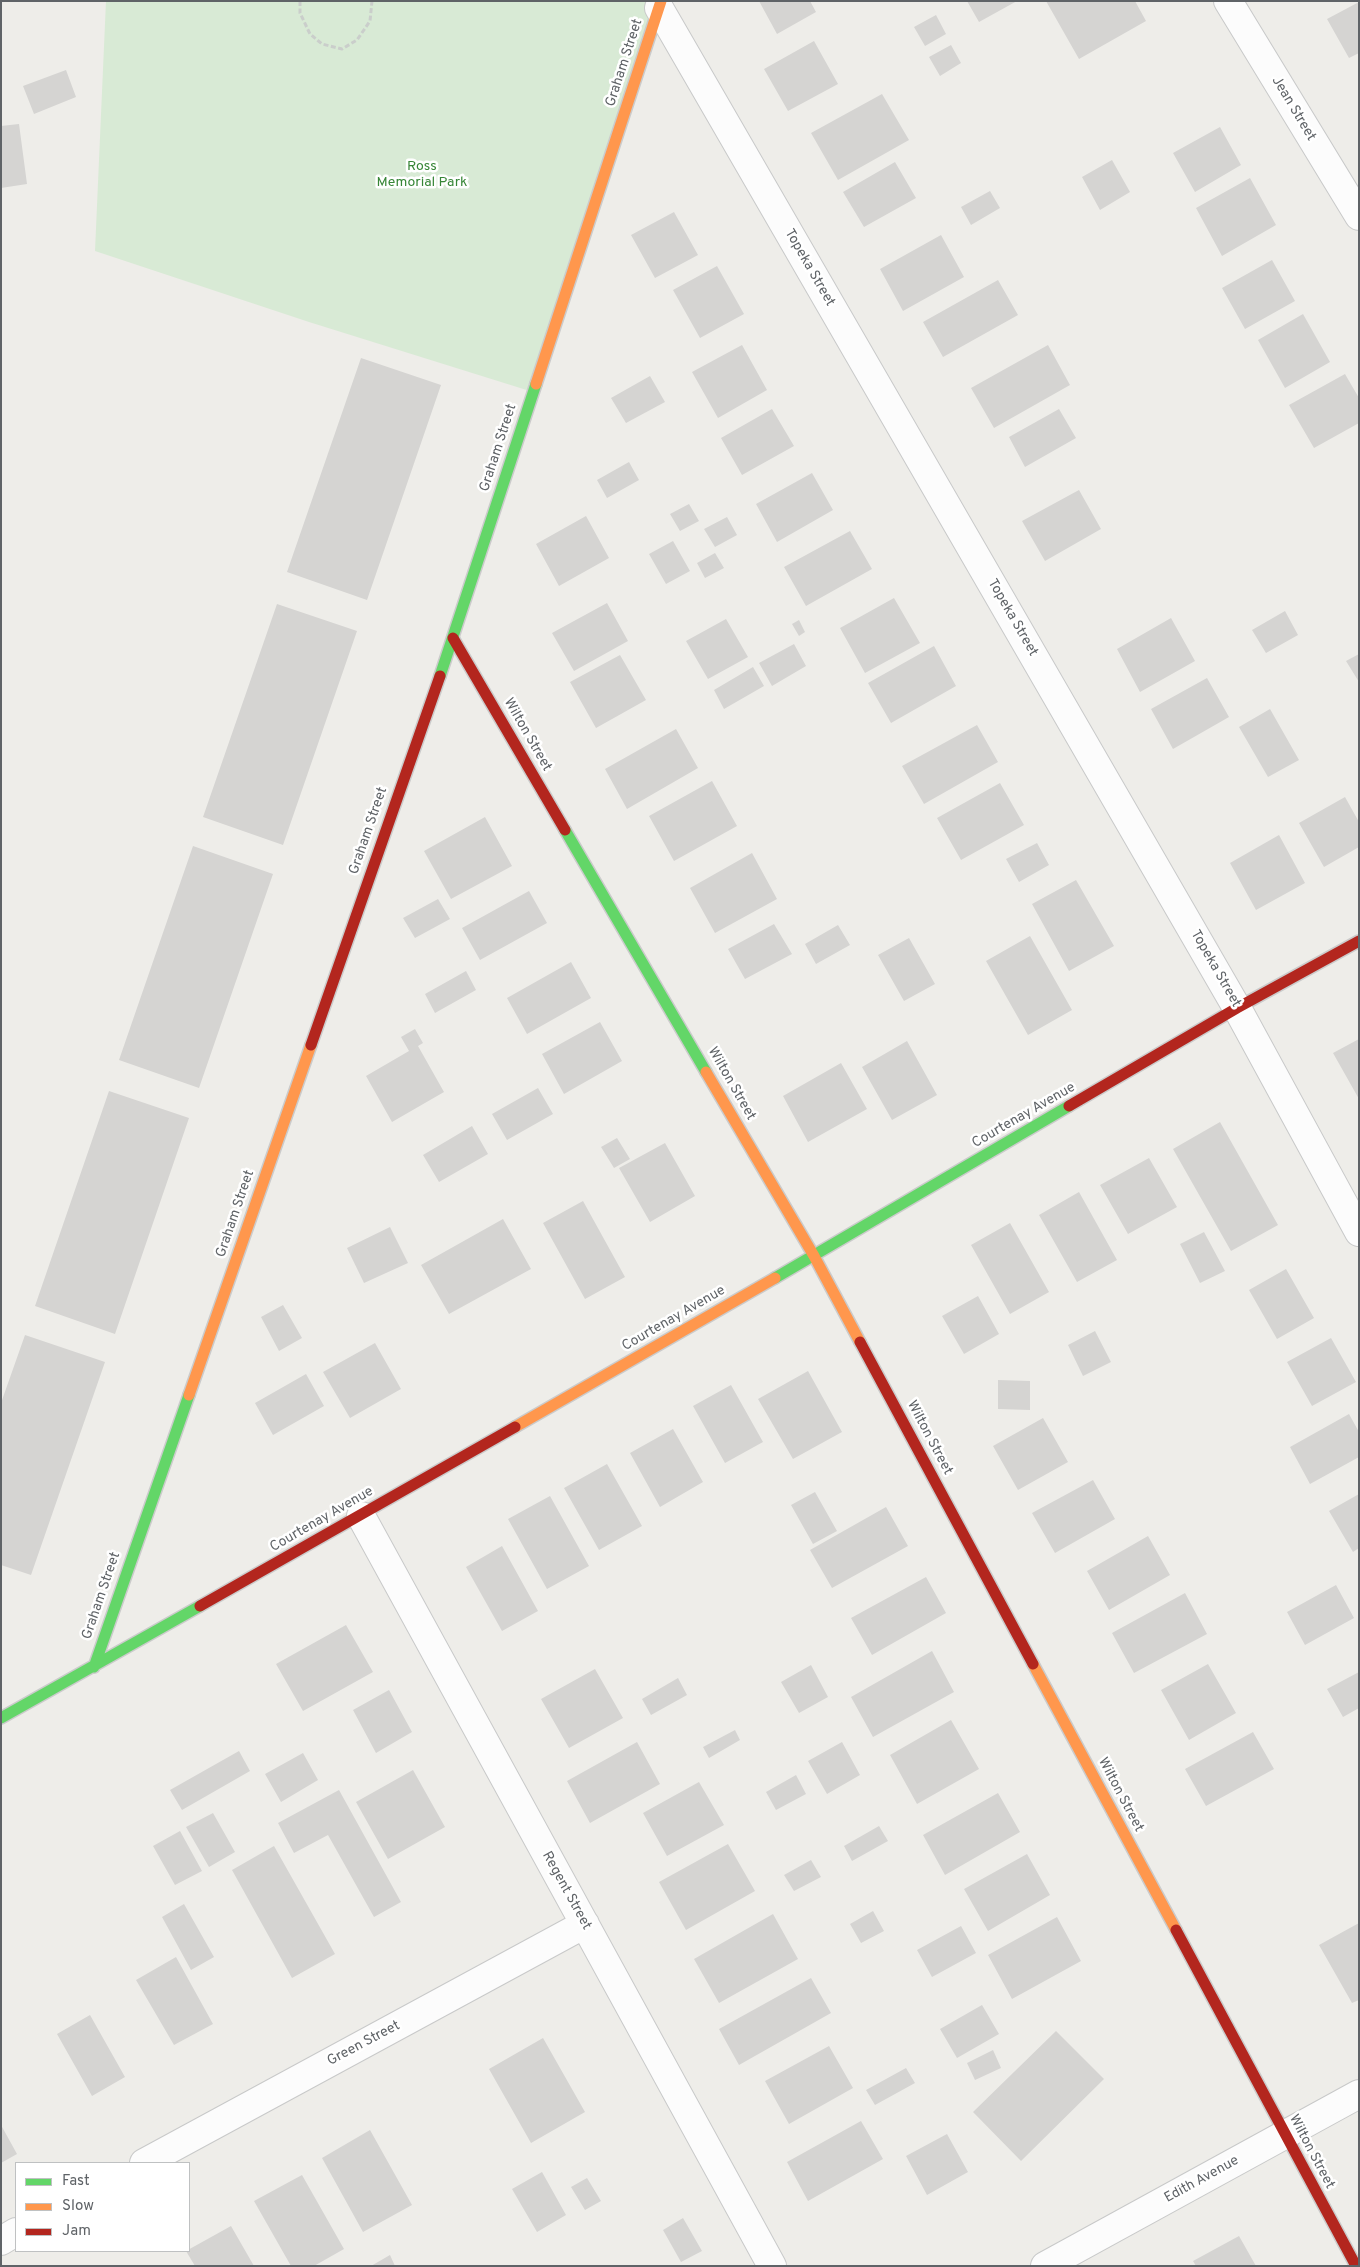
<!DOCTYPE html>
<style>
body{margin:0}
#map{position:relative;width:1360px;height:2267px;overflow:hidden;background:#eeede9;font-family:Overpass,sans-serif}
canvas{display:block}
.frame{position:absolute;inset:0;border:2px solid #5f6367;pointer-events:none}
.legend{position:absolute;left:15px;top:2162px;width:175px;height:90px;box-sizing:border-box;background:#fff;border:1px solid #bfc1c2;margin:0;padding:6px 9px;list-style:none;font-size:15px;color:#5f6367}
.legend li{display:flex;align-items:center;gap:10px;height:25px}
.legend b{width:25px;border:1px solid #bfc1c2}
</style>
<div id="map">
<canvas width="1360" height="2267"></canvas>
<div class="frame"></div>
<ul class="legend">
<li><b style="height:6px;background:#63d668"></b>Fast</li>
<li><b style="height:6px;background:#ff974d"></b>Slow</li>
<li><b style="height:6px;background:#b3261e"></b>Jam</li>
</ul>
</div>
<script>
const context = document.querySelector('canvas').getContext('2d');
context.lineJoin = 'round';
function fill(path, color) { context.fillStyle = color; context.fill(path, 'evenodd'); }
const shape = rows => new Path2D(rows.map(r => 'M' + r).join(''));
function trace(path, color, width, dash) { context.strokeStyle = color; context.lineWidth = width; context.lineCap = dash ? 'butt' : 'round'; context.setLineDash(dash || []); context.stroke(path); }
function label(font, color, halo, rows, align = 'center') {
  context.font = font + ' Overpass,sans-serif'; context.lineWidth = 5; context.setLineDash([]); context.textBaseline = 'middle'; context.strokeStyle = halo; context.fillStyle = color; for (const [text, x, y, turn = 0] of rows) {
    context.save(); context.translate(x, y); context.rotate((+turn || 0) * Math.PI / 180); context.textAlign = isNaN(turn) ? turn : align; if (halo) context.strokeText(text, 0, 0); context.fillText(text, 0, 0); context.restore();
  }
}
const green = shape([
 [106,1,661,1,533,392,309,322,95,251]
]);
const building = shape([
 [759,1,810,1,816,12,777,34],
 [967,1,1017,1,979,22],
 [1046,1,1135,1,1146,21,1079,59],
 [1359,2,1359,53,1349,58,1327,19],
 [936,15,946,34,925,46,914,27],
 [814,41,838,84,788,111,764,69],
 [951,45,961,63,940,76,929,57],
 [66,70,76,97,34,114,23,86],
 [882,94,909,140,838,180,811,133],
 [19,124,27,184,1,188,1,126],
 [1220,127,1241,165,1195,192,1173,153],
 [1112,160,1130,192,1100,210,1082,177],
 [895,162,916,198,864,227,843,192],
 [1250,178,1276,225,1222,256,1196,208],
 [990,191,1000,208,971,225,961,207],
 [674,212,698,255,655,278,631,235],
 [941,235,964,277,903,311,880,269],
 [1272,260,1295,301,1245,329,1222,288],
 [717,266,744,314,700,338,673,290],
 [998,280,1018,315,943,357,923,322],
 [1303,314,1330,362,1285,388,1258,340],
 [742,345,767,390,718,418,692,372],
 [1048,345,1070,385,994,428,971,388],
 [361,358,441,385,367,600,287,572],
 [1345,374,1359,398,1359,423,1314,448,1289,405],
 [650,376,665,402,626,423,611,398],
 [772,409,794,446,742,475,721,438],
 [1059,409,1076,438,1025,467,1009,437],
 [629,462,639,480,607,498,597,480],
 [812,473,833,510,777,542,756,504],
 [1079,490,1101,529,1045,561,1022,521],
 [689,504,699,521,680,531,670,514],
 [586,516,609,558,559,586,536,544],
 [727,517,737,535,715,547,704,529],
 [850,531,872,569,806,606,784,567],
 [673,541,690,571,666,584,649,554],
 [715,553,724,568,705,578,697,563],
 [894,598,920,643,865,673,840,628],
 [607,603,628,641,574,671,552,633],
 [277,604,357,631,283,845,203,817],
 [1285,611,1298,635,1266,653,1252,630],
 [1171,618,1195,661,1140,692,1117,649],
 [726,619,748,657,708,679,686,641],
 [799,620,805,632,799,636,792,624],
 [794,644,806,666,772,686,759,663],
 [934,646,956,686,891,723,868,683],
 [1359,654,1359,682,1346,661],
 [620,655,646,700,596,728,570,682],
 [753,667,764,686,724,709,714,690],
 [1207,678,1229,717,1173,749,1151,709],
 [1270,709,1299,760,1268,777,1239,727],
 [977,725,998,762,924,804,902,766],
 [676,729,698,768,627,809,605,769],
 [712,781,737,826,674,861,649,816],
 [1000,783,1024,825,961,860,937,818],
 [1345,797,1359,822,1359,847,1324,867,1299,823],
 [485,817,512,866,451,899,424,851],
 [1279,835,1305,883,1256,910,1230,863],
 [1037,843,1049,865,1019,882,1006,859],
 [193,846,273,874,199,1088,119,1060],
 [752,853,777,899,715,933,690,888],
 [1076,880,1114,946,1069,971,1032,904],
 [529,891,547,923,480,960,462,928],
 [438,899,450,919,415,938,403,918],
 [774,924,792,954,745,979,728,949],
 [838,925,850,945,816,964,805,944],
 [1030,936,1072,1010,1028,1035,986,961],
 [909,938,935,984,904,1001,878,955],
 [571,962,591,998,527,1034,507,998],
 [466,971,476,990,435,1013,425,994],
 [600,1022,622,1061,564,1094,542,1054],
 [415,1029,423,1043,418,1046,444,1092,392,1122,366,1076,409,1051,401,1037],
 [1359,1039,1359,1099,1333,1053],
 [907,1041,937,1095,892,1120,862,1067],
 [841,1063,867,1109,808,1142,783,1096],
 [538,1088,553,1114,507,1140,492,1114],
 [109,1091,189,1118,115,1334,35,1306],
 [1220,1122,1278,1225,1231,1251,1173,1149],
 [472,1126,488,1154,439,1182,423,1155],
 [617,1138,630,1159,614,1168,601,1147],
 [665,1143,695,1196,650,1222,619,1168],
 [1149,1158,1177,1207,1128,1234,1100,1185],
 [1079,1192,1117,1260,1077,1282,1039,1215],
 [583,1201,625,1277,585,1299,543,1223],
 [503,1219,531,1269,449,1314,421,1265],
 [1010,1223,1049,1292,1010,1314,971,1245],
 [390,1227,408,1263,364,1283,347,1248],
 [1204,1232,1225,1271,1200,1283,1180,1244],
 [1286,1269,1314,1318,1277,1339,1249,1290],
 [978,1296,999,1334,964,1354,942,1316],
 [283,1305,302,1338,279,1351,261,1317],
 [1095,1331,1111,1362,1083,1376,1068,1345],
 [25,1335,105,1362,31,1575,1,1565,1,1403],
 [1331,1338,1356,1382,1312,1406,1287,1362],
 [375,1343,401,1389,350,1418,323,1372],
 [808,1371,842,1432,793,1459,758,1399],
 [306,1374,324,1406,273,1435,255,1403],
 [998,1380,1030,1381,1030,1410,998,1409],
 [731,1385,763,1442,725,1463,693,1406],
 [1349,1414,1359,1432,1359,1457,1310,1484,1290,1447],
 [1043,1418,1068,1462,1018,1490,993,1446],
 [673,1429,703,1482,660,1507,630,1453],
 [607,1464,642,1526,599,1550,564,1488],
 [1093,1480,1115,1519,1055,1553,1032,1513],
 [815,1492,837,1531,813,1544,791,1505],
 [1359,1494,1359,1548,1353,1552,1329,1511],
 [550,1496,589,1566,547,1589,508,1519],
 [886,1507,908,1546,832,1588,810,1550],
 [1148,1536,1170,1575,1109,1610,1087,1571],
 [502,1546,538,1611,502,1631,466,1567],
 [926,1577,946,1613,872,1655,851,1618],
 [1336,1585,1354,1618,1305,1645,1287,1612],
 [1185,1593,1207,1634,1134,1673,1112,1633],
 [346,1625,373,1672,303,1711,276,1664],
 [932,1651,954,1692,873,1737,851,1697],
 [1208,1664,1236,1713,1189,1740,1161,1690],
 [811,1665,828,1697,799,1713,781,1682],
 [595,1669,623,1718,569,1748,541,1699],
 [1359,1672,1359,1708,1343,1717,1327,1689],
 [678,1678,687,1695,651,1715,642,1699],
 [389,1690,412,1732,376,1753,353,1710],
 [951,1720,979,1769,917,1804,890,1755],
 [735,1730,740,1740,709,1758,703,1747],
 [1253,1732,1274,1769,1206,1806,1185,1769],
 [637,1742,660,1784,590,1823,567,1781],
 [842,1742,860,1775,827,1794,808,1761],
 [239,1751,250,1771,182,1810,170,1790],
 [303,1753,318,1780,281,1802,265,1774],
 [413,1770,445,1827,388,1859,356,1802],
 [796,1775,806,1794,776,1810,766,1792],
 [699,1782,724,1825,667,1856,643,1813],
 [339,1790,401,1902,374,1917,328,1835,294,1853,278,1823],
 [998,1793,1020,1832,945,1875,923,1835],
 [213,1813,235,1852,209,1867,186,1827],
 [879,1826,888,1841,852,1861,844,1846],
 [180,1831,202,1871,175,1885,153,1846],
 [728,1844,755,1891,686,1930,659,1882],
 [274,1846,335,1954,292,1978,232,1870],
 [1027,1854,1050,1895,988,1931,964,1889],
 [811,1860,821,1877,794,1891,784,1875],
 [184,1904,214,1957,191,1970,162,1917],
 [873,1911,884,1931,861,1943,850,1924],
 [773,1914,798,1959,719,2003,694,1959],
 [1057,1917,1081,1961,1012,1999,988,1955],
 [1359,1923,1359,2000,1352,2003,1319,1945],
 [961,1926,976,1953,932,1977,917,1950],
 [176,1957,213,2024,174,2045,136,1980],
 [811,1978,831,2013,739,2065,719,2029],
 [982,2005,999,2034,957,2058,940,2029],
 [90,2015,125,2077,92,2096,57,2034],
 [1056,2031,1104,2079,1021,2161,973,2112],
 [543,2038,585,2112,531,2143,489,2069],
 [829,2046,853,2088,789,2124,765,2081],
 [993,2050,1001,2068,975,2080,967,2063],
 [906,2068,915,2083,875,2105,866,2090],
 [861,2121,883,2159,808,2201,787,2162],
 [1,2125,17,2154,1,2163],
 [370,2130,412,2205,363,2232,322,2158],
 [947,2134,968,2172,927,2195,906,2156],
 [542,2172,566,2215,537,2232,512,2189],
 [302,2175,344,2249,314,2266,291,2266,254,2201],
 [587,2178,601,2201,585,2210,571,2187],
 [683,2218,702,2251,681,2262,663,2230],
 [231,2226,254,2266,195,2266,186,2251],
 [1239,2236,1256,2266,1196,2266,1193,2261],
 [390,2255,395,2266,371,2266]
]);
const path = shape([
 [300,1,300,13,310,34,322,44,342,49,357,40,370,21,372,1]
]);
const street = shape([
 [1228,1,1359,216],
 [659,8,1237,1008,1359,1232],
 [361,1516,772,2266],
 [144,2163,585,1924],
 [1,2241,16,2232],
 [1045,2266,1359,2094]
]);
const fast = shape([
 [440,676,536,384],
 [565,830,706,1072],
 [775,1278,1069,1106],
 [94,1667,189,1395],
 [1,1718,200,1606]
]);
const slow = shape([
 [536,384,661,1],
 [706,1072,814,1256,860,1342],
 [189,1395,311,1045],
 [515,1427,775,1278],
 [1033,1664,1176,1930]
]);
const jam = shape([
 [453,638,565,830],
 [311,1045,440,676],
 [1069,1106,1237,1008,1359,941],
 [860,1342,1033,1664],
 [200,1606,515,1427],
 [1176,1930,1356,2266]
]);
const streetNames = [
 ["Graham Street",625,63,-72],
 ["Jean Street",1293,109,59],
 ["Topeka Street",809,268,60],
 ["Graham Street",499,448,-72],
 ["Topeka Street",1012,618,60],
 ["Wilton Street",527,735,60],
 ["Graham Street",369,831,-71],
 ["Topeka Street",1215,969,60],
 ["Wilton Street",731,1084,60],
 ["Courtenay Avenue",1024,1116,-30],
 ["Graham Street",236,1214,-71],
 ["Courtenay Avenue",674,1319,-30],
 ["Wilton Street",929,1438,62],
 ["Courtenay Avenue",322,1520,-30],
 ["Graham Street",102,1596,-71],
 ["Wilton Street",1120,1795,62],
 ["Regent Street",566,1891,61],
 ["Green Street",364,2044,-28],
 ["Wilton Street",1311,2152,62],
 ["Edith Avenue",1202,2180,-29]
];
const parkNames = [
 ["Ross",422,167],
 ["Memorial Park",422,183]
];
fill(green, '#d8ead5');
fill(building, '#d5d4d2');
trace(street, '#c8c9c9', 30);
trace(fast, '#cbcbcb', 14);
trace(slow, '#cbcbcb', 14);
trace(jam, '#cbcbcb', 14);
trace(path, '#cacecb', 3, [5, 2.5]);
trace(street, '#fcfcfc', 28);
trace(fast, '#63d668', 11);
trace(slow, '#ff974d', 11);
trace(jam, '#b3261e', 11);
label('14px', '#5f6367', '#fff', streetNames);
label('14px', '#378637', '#fff', parkNames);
</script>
